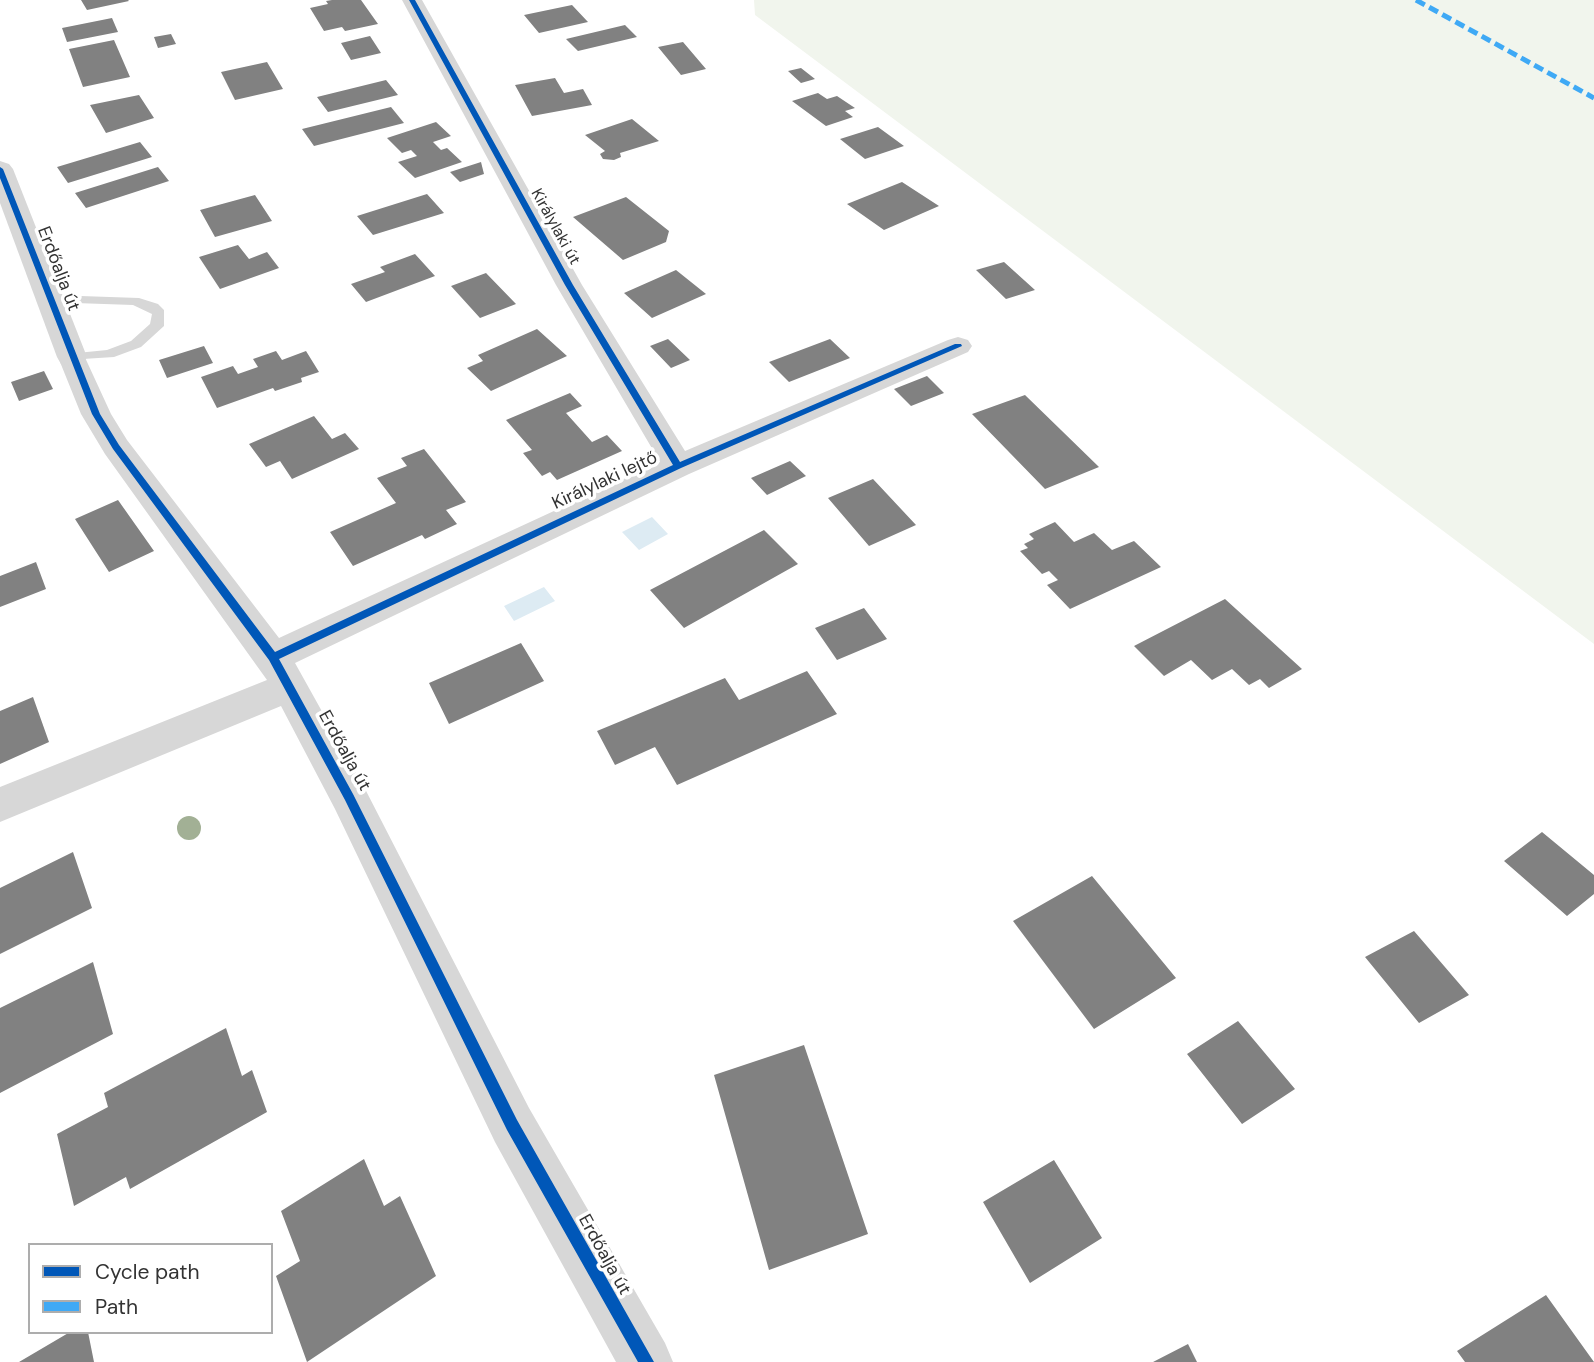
<!DOCTYPE html>
<meta charset="utf-8">
<style>
body{margin:0}
#map{position:relative;width:1594px;height:1362px;overflow:hidden;background:#fff;font-family:"DM Sans",sans-serif}
canvas{display:block}
.legend{position:absolute;left:28px;top:1243px;width:245px;height:91px;box-sizing:border-box;background:#fff;border:2px solid #adadad;margin:0;padding:9px 12px;list-style:none;font-size:21px;color:#333}
.legend li{display:flex;align-items:center;gap:14px;height:35px}
.legend b{width:35px;border:2px solid #adadad}
</style>
<div id="map">
<canvas width="1594" height="1362"></canvas>
<ul class="legend">
<li><b style="height:9px;background:#0057b8"></b>Cycle path</li>
<li><b style="height:9px;background:#3fa9f5"></b>Path</li>
</ul>
</div>
<script>
const context = document.querySelector('canvas').getContext('2d');
context.lineJoin = 'round';
function fill(path, color) { context.fillStyle = color; context.fill(path, 'evenodd'); }
const shape = rows => new Path2D(rows.map(r => 'M' + r).join(''));
function trace(path, color, width, dash) { context.strokeStyle = color; context.lineWidth = width; context.lineCap = dash ? 'butt' : 'round'; context.setLineDash(dash || []); context.stroke(path); }
function label(font, color, halo, rows, align = 'center') {
  context.font = font + ' "DM Sans",sans-serif'; context.lineWidth = 7; context.setLineDash([]); context.textBaseline = 'middle'; context.strokeStyle = halo; context.fillStyle = color; for (const [text, x, y, turn = 0] of rows) {
    context.save(); context.translate(x, y); context.rotate((+turn || 0) * Math.PI / 180); context.textAlign = isNaN(turn) ? turn : align; if (halo) context.strokeText(text, 0, 0); context.fillText(text, 0, 0); context.restore();
  }
}
const green = shape([
 [754,0,1594,0,1594,644,755,15]
]);
const water = shape([
 [652,517,668,534,639,550,622,532],
 [544,587,555,601,514,621,504,606]
]);
const building = shape([
 [81,0,128,0,129,1,87,10],
 [332,0,361,0,378,24,345,31,342,27,324,31,310,8,328,4,326,1],
 [572,5,588,22,539,33,524,15],
 [112,18,118,32,67,42,62,28],
 [625,25,637,37,578,51,566,39],
 [171,34,176,44,158,48,154,37],
 [370,36,381,53,351,60,341,43],
 [114,40,130,77,83,87,69,49],
 [683,42,706,69,681,75,658,47],
 [267,62,283,89,235,100,221,72],
 [801,68,815,79,801,83,788,71],
 [555,78,564,93,583,89,592,105,532,116,515,85],
 [386,80,398,95,328,112,317,97],
 [818,93,827,99,837,96,855,108,845,111,853,117,826,126,792,101],
 [139,95,154,118,106,133,90,105],
 [391,107,404,123,314,146,302,129],
 [632,119,659,141,620,153,621,157,614,160,603,159,600,154,605,151,585,135],
 [436,122,451,136,433,142,441,150,447,148,462,162,415,178,398,162,417,156,411,150,402,153,387,138],
 [878,127,904,146,865,159,840,139],
 [140,142,152,157,68,183,57,167],
 [481,162,484,174,460,182,450,172],
 [158,167,169,181,86,208,75,193],
 [902,182,939,206,884,230,847,204],
 [427,194,444,213,373,235,357,216],
 [255,195,272,221,215,237,200,210],
 [626,197,669,231,666,242,623,260,573,217],
 [238,245,249,259,267,252,279,268,220,289,199,257],
 [415,254,435,276,366,302,351,284,385,272,380,267],
 [1004,262,1035,290,1006,299,976,270],
 [676,270,706,294,652,318,624,293],
 [486,273,516,304,480,318,451,286],
 [537,329,567,356,491,391,467,368,483,361,478,355],
 [668,339,690,360,671,368,650,346],
 [830,339,850,358,789,382,769,362],
 [204,346,213,363,167,378,159,360],
 [276,351,282,360,306,351,319,372,301,378,302,382,275,391,273,388,217,408,201,377,233,366,238,374,258,367,253,359],
 [44,371,53,389,19,401,11,382],
 [927,376,944,393,911,406,894,389],
 [570,393,582,406,566,413,592,442,607,435,622,451,557,480,550,472,542,476,523,453,532,450,506,420],
 [1025,395,1061,430,1099,467,1045,489,972,414],
 [314,416,332,439,345,433,359,449,292,479,280,461,266,467,249,444],
 [424,449,466,502,446,510,457,524,425,539,422,535,353,566,330,532,396,503,377,478,407,466,401,458],
 [790,461,806,476,767,495,751,478],
 [873,479,916,525,869,546,828,498],
 [118,500,154,551,109,572,75,519],
 [1055,522,1074,542,1094,533,1112,550,1134,541,1161,567,1070,609,1047,585,1058,580,1049,571,1042,574,1020,551,1028,548,1024,544,1034,539,1029,534],
 [764,530,798,564,684,628,650,590],
 [36,562,46,589,0,607,0,576],
 [1225,599,1302,669,1269,688,1260,679,1249,685,1232,669,1212,680,1191,660,1164,676,1134,646],
 [864,608,887,639,837,660,815,628],
 [521,643,544,681,449,724,429,683],
 [807,671,837,714,677,785,655,747,615,765,597,731,725,678,739,700],
 [33,697,49,742,0,764,0,711],
 [1542,832,1594,875,1594,894,1567,916,1504,861],
 [73,852,92,908,0,954,0,888],
 [1092,876,1176,978,1094,1029,1013,921],
 [1414,931,1469,995,1419,1023,1365,957],
 [93,962,113,1034,0,1093,0,1008],
 [1238,1021,1295,1089,1242,1124,1187,1054],
 [226,1028,242,1076,252,1070,267,1112,130,1189,126,1177,74,1206,57,1134,108,1107,104,1093],
 [804,1045,868,1234,769,1270,714,1075],
 [364,1159,384,1206,400,1196,436,1276,307,1362,276,1276,300,1261,281,1211],
 [1054,1160,1102,1238,1030,1283,983,1202],
 [1546,1295,1594,1362,1465,1362,1457,1351],
 [70,1332,88,1332,94,1362,19,1362],
 [1188,1344,1197,1362,1153,1362]
]);
const service = shape([
 [51,295,139,298,158,304,164,310,164,326,141,347,114,357,67,360,67,354,107,350,131,341,150,324,152,314,133,305,46,302,44,299,51,295]
]);
const minor = shape([
 [402,0,422,0,582,285,685,451,948,340,958,337,968,340,972,346,968,352,689,474,295,663,363,785,529,1108,665,1343,673,1362,616,1362,495,1142,335,809,281,706,0,822,0,787,267,680,105,454,81,414,58,357,62,351,72,348,82,351,111,414,127,440,279,638,660,462,556,285,402,0]
]);
const tertiary = shape([
 [0,161,9,164,13,169,87,357,83,364,72,366,61,364,57,357,0,203,0,161]
]);
const quiet = shape([
 [1416,0,1594,98]
]);
const cycleway = shape([
 [409,0,415,0,573,285,680,462,955,344,961,344,962,346,681,468,279,659,353,794,517,1120,654,1362,638,1362,507,1130,345,800,269,660,113,449,92,414,0,178,0,167,3,169,100,414,119,445,275,652,673,465,565,285,409,0]
]);
const trees = [
 [189,828]
];
const farStreetnames = [
 ["Királylaki út",555,227,61]
];
const streetNames = [
 ["Erdőalja út",58,269,69],
 ["Királylaki lejtő",605,481,-25],
 ["Erdőalja út",344,751,61],
 ["Erdőalja út",604,1255,61]
];
fill(green, '#f1f5ed');
fill(water, '#ddebf3');
fill(building, '#818181');
fill(service, '#d7d7d7');
fill(minor, '#d7d7d7');
fill(tertiary, '#d7d7d7');
trace(quiet, '#3fa9f5', 5, [10, 5]);
fill(cycleway, '#0057b8');
context.fillStyle = '#a2b095';
for (const [x, y] of trees) { context.beginPath(); context.arc(x, y, 12, 0, 2 * Math.PI); context.fill(); }
label('16px', '#333', '#fff', farStreetnames);
label('18px', '#333', '#fff', streetNames);
</script>
